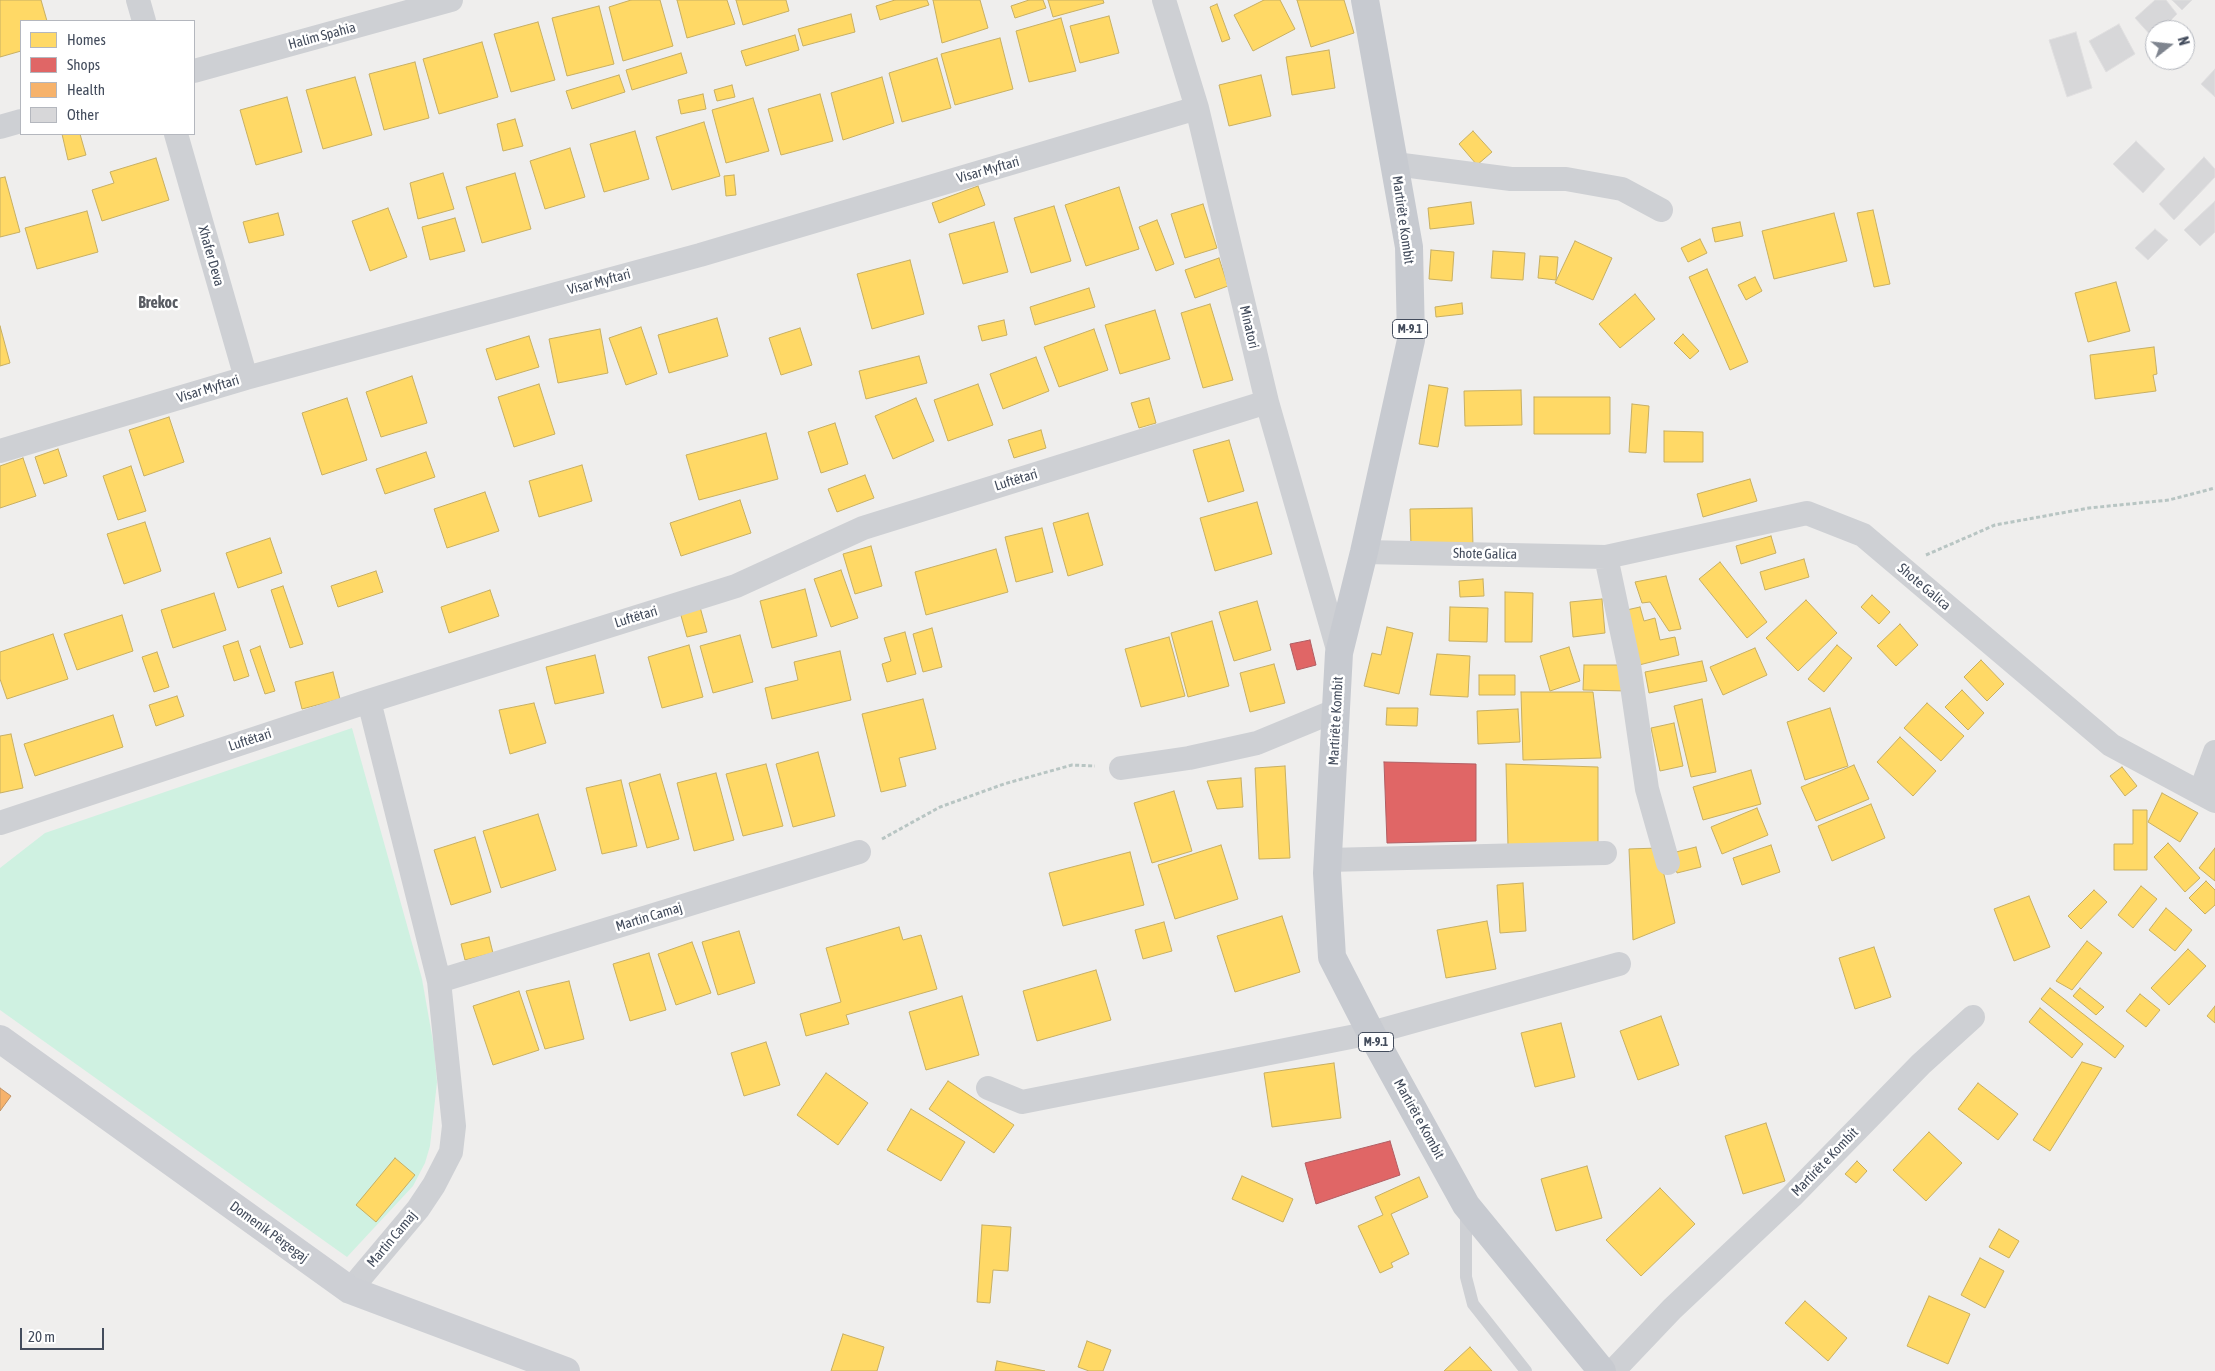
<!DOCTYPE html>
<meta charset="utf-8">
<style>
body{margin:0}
#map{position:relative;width:2215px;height:1371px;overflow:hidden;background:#efeeed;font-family:"Asap Condensed",sans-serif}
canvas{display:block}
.legend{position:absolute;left:20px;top:20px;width:175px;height:115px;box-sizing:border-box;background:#fff;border:1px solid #b4b7be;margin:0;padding:6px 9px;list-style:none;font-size:15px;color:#434c5c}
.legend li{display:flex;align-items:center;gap:10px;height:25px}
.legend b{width:25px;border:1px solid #b4b7be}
.north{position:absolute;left:2145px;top:20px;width:50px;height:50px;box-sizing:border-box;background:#fff;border:1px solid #b4b7be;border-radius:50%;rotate:74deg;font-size:14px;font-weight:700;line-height:20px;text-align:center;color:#434c5c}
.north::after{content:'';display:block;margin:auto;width:18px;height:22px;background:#7f858f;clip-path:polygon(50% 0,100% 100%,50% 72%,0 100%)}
.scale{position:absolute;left:20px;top:1328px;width:84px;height:22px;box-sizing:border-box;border:2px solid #434c5c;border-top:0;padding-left:6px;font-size:15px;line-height:18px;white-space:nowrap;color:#434c5c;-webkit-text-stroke:4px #fff;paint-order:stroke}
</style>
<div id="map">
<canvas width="2215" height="1371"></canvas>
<ul class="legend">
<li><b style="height:14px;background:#ffd966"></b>Homes</li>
<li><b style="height:14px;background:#e06666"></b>Shops</li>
<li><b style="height:14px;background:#f6b26b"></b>Health</li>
<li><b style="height:14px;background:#d7d7d9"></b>Other</li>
</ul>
<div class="north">N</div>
<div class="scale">20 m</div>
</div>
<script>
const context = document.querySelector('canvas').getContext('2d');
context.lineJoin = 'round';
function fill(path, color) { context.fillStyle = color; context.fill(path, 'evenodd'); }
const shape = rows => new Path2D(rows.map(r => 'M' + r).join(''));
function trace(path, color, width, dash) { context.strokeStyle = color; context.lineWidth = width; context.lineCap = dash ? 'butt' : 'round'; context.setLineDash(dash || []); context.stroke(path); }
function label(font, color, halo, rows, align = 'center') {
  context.font = font + ' "Asap Condensed",sans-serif'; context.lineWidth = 5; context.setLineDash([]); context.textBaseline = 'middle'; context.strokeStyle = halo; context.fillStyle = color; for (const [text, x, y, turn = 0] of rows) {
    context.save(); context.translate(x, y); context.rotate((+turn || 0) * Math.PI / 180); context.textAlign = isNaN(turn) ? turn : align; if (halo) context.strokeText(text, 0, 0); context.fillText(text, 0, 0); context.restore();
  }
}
const green = shape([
 [352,728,422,979,434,1047,437,1082,430,1146,425,1163,413,1186,347,1257,0,1010,0,868,45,833]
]);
const homes = shape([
 [0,0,41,0,47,21,21,21,21,51,0,57,0,0],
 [631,0,660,0,673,46,623,61,609,7,631,0],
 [677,0,727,0,735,24,687,38,677,0],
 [736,0,786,0,789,11,743,25,736,0],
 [895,0,927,0,929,5,880,20,876,6,895,0],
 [933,0,980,0,988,28,942,43,933,0],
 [1029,0,1043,0,1046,8,1015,18,1011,6,1029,0],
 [1048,0,1103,0,1104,3,1053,17,1048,0],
 [1264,0,1280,0,1295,29,1253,51,1234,15,1264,0],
 [1297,0,1344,0,1354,33,1311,47,1297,0],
 [1217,4,1230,39,1222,42,1210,7,1217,4],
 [599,6,614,64,567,76,552,18,599,6],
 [851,14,855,32,803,46,798,29,851,14],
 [1109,16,1119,53,1080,63,1070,26,1109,16],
 [1061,18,1076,71,1029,82,1016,31,1061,18],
 [538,22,555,80,511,92,494,34,538,22],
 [795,35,799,50,746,66,741,51,795,35],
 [1000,38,1013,89,955,105,941,54,1000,38],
 [482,42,498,97,439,114,423,59,482,42],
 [1329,50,1335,88,1292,95,1286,57,1329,50],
 [681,53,687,73,632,90,626,70,681,53],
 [937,58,951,108,902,122,889,73,937,58],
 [415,62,429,118,384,130,369,74,415,62],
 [619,75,625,92,572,109,566,91,619,75],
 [1261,75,1271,116,1229,126,1219,85,1261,75],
 [355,77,372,135,323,149,306,90,355,77],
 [882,77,894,123,843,140,831,93,882,77],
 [732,85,735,97,717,101,714,90,732,85],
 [703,94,706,109,681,114,678,100,703,94],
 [820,94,833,141,781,155,768,109,820,94],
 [287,97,302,152,256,165,240,110,287,97],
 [753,98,769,151,726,163,712,110,753,98],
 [515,119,523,146,503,151,497,124,515,119],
 [704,122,720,176,672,190,656,137,704,122],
 [635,131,649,179,604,192,590,144,635,131],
 [1473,131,1492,152,1477,165,1459,144,1473,131],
 [62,134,80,134,86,155,68,160,62,134],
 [570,148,585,197,545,209,530,161,570,148],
 [156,158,169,200,102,221,92,190,114,183,110,172,156,158],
 [443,173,454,209,418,219,410,183,443,173],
 [515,173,531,229,482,243,466,187,515,173],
 [734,175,736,195,726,196,724,176,734,175],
 [5,177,20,232,0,237,0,178,5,177],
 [978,186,985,205,939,223,932,203,978,186],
 [1119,187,1139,249,1086,266,1065,205,1119,187],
 [1471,202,1474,224,1430,229,1428,208,1471,202],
 [1203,204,1217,248,1185,258,1171,214,1203,204],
 [1054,206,1071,261,1031,273,1014,218,1054,206],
 [388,208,407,257,370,271,352,221,388,208],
 [1873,210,1890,284,1874,287,1857,213,1873,210],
 [87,211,98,252,37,269,25,228,87,211],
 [278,213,284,235,249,243,243,222,278,213],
 [1834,213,1847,261,1774,279,1762,231,1834,213],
 [455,218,465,251,430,260,422,227,455,218],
 [1157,220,1174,264,1156,271,1139,227,1157,220],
 [994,222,1008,272,963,284,949,234,994,222],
 [1740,222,1743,236,1715,242,1712,228,1740,222],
 [1700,239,1707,253,1688,262,1681,248,1700,239],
 [1575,241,1612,258,1593,300,1555,283,1575,241],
 [1431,250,1454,252,1452,281,1429,279,1431,250],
 [1493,251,1525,253,1523,280,1491,278,1493,251],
 [1540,256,1558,257,1556,280,1538,278,1540,256],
 [1219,258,1228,286,1195,298,1185,270,1219,258],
 [910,260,924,314,872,329,857,274,910,260],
 [1707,269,1748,362,1730,370,1689,277,1707,269],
 [1755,277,1762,291,1746,300,1738,285,1755,277],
 [2116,282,2130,331,2088,342,2075,293,2116,282],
 [1089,288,1095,307,1035,325,1030,307,1089,288],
 [1635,294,1655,319,1620,348,1599,324,1635,294],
 [1462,303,1463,314,1436,317,1435,307,1462,303],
 [1210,304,1233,380,1203,388,1181,313,1210,304],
 [1155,310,1170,359,1120,374,1105,325,1155,310],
 [717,318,728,356,669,373,658,335,717,318],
 [1004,320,1007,335,982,341,978,326,1004,320],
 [0,326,10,363,0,366,0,326],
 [641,327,657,374,626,385,609,338,641,327],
 [800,328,812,365,781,375,769,338,800,328],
 [600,329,608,373,558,383,549,339,600,329],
 [1094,329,1108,370,1059,387,1044,347,1094,329],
 [1683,334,1699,351,1690,359,1674,343,1683,334],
 [529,336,539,367,496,380,486,349,529,336],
 [2154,347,2157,374,2153,375,2156,391,2095,399,2090,355,2154,347],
 [919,356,927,383,866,399,859,371,919,356],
 [1036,357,1049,391,1003,409,990,374,1036,357],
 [412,376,427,423,381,437,366,392,412,376],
 [539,384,555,434,514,447,498,397,539,384],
 [978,384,993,425,948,441,934,400,978,384],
 [1429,385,1448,388,1438,447,1419,444,1429,385],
 [1521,390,1522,425,1465,426,1464,391,1521,390],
 [1534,397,1610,397,1610,434,1534,434,1534,397],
 [347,398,367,460,322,475,302,413,347,398],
 [916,398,934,441,893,459,875,416,916,398],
 [1149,398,1156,423,1139,428,1131,403,1149,398],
 [1632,404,1649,406,1646,453,1629,452,1632,404],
 [169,417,184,462,144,476,129,430,169,417],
 [835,423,848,464,821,473,808,432,835,423],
 [1041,430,1046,448,1014,458,1008,440,1041,430],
 [1664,431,1703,432,1703,462,1664,462,1664,431],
 [766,433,778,479,699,500,686,455,766,433],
 [1229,440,1244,491,1208,502,1193,450,1229,440],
 [58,449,67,476,44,484,35,457,58,449],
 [426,452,435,477,385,494,376,469,426,452],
 [23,458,36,496,0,508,0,466,23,458],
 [582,465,592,501,539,517,529,481,582,465],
 [131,466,146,511,118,520,103,476,131,466],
 [865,475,874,498,837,512,828,489,865,475],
 [1750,479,1757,501,1703,517,1697,494,1750,479],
 [485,492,499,531,447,548,434,509,485,492],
 [740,500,751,533,681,556,670,523,740,500],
 [1257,502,1272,554,1215,571,1200,518,1257,502],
 [1472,508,1473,546,1411,547,1410,509,1472,508],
 [1088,513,1103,565,1068,576,1053,523,1088,513],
 [145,522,161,571,124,584,107,534,145,522],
 [1042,528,1053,572,1016,582,1005,537,1042,528],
 [1771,536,1776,553,1741,564,1736,546,1771,536],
 [270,538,282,573,238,588,226,553,270,538],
 [871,546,882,586,855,594,843,554,871,546],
 [996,549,1008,592,926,615,915,572,996,549],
 [1804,559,1809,577,1765,590,1760,572,1804,559],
 [1720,562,1767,622,1747,638,1699,579,1720,562],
 [841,570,858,618,831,627,814,579,841,570],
 [376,571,383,592,338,607,331,586,376,571],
 [1666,576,1681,629,1669,631,1650,602,1642,603,1635,582,1666,576],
 [1483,579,1484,596,1460,597,1459,581,1483,579],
 [283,586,303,644,290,648,271,590,283,586],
 [805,589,817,636,772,648,760,601,805,589],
 [490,590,499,616,449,633,441,607,490,590],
 [1505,592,1533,593,1532,642,1505,642,1505,592],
 [214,593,226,630,173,648,161,610,214,593],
 [1872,595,1890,612,1879,624,1861,607,1872,595],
 [1602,599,1605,633,1573,637,1570,602,1602,599],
 [1806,600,1837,633,1798,671,1766,638,1806,600],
 [1257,601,1271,650,1234,661,1219,612,1257,601],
 [700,607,707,632,687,637,680,612,700,607],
 [1450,607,1488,608,1487,642,1449,641,1450,607],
 [1640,607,1644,621,1655,618,1660,640,1675,637,1679,655,1635,666,1622,611,1640,607],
 [122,615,133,651,77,670,64,634,122,615],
 [1212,621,1229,686,1188,697,1171,633,1212,621],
 [1900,624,1918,645,1896,666,1877,646,1900,624],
 [1387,627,1413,633,1399,694,1364,686,1372,653,1381,655,1387,627],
 [932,628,942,667,923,672,913,634,932,628],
 [905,632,916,674,887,682,882,664,891,661,884,638,905,632],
 [53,634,68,679,7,699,0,679,0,652,53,634],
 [740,635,753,682,713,693,700,646,740,635],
 [1169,637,1185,696,1141,707,1125,649,1169,637],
 [238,641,249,676,234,681,223,646,238,641],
 [689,645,703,697,662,708,648,657,689,645],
 [1837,645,1852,658,1824,692,1808,679,1837,645],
 [260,646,275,691,265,694,250,650,260,646],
 [1569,647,1580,681,1550,691,1540,656,1569,647],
 [1755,648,1767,675,1723,695,1710,667,1755,648],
 [840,651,851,700,772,719,765,688,798,680,794,662,840,651],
 [157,652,169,687,154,692,142,657,157,652],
 [1437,654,1470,656,1468,697,1430,695,1437,654],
 [595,655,604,693,555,704,546,667,595,655],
 [1981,660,2004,684,1987,701,1964,677,1981,660],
 [1702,661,1707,681,1649,693,1645,672,1702,661],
 [1274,664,1285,703,1250,712,1240,673,1274,664],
 [1584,665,1627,665,1627,691,1583,690,1584,665],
 [333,672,340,699,302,709,295,682,333,672],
 [1479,675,1515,675,1515,695,1479,695,1479,675],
 [1962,690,1984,713,1968,730,1945,707,1962,690],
 [1521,692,1593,692,1601,758,1523,760,1521,692],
 [177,696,184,716,156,726,149,705,177,696],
 [923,699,936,749,899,758,906,786,881,792,862,714,923,699],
 [1702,699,1716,772,1691,777,1674,706,1702,699],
 [534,703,546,743,510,754,499,710,534,703],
 [1927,703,1964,736,1941,761,1904,728,1927,703],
 [1387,708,1418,708,1417,726,1386,725,1387,708],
 [1830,708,1848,766,1805,780,1787,722,1830,708],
 [1518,709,1520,742,1478,744,1477,711,1518,709],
 [113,715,123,747,35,776,24,744,113,715],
 [1674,723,1683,766,1660,771,1651,728,1674,723],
 [11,734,23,788,0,793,0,736,11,734],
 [1900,737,1936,771,1913,796,1877,762,1900,737],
 [818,752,835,816,793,827,776,764,818,752],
 [766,764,783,826,743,836,726,774,766,764],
 [1506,764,1598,767,1598,844,1508,846,1506,764],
 [1854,765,1869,799,1816,821,1801,787,1854,765],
 [1285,766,1290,858,1259,859,1255,768,1285,766],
 [2122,767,2137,786,2125,796,2110,776,2122,767],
 [1751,770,1761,804,1703,820,1693,787,1751,770],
 [716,773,734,840,694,851,677,783,716,773],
 [660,774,679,839,647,848,629,783,660,774],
 [1241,778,1243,807,1217,809,1207,781,1241,778],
 [621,780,637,846,602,854,586,788,621,780],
 [1174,791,1192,851,1152,863,1134,803,1174,791],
 [2162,793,2198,813,2180,842,2148,822,2162,793],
 [1871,804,1885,838,1832,861,1818,826,1871,804],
 [1757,808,1768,835,1722,854,1711,827,1757,808],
 [2133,810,2147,810,2147,870,2114,870,2114,844,2133,844,2133,810],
 [538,814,556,870,501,888,483,831,538,814],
 [475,837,491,892,451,905,434,850,475,837],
 [2168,843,2200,878,2185,892,2154,857,2168,843],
 [1221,845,1238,899,1175,919,1158,865,1221,845],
 [1771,845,1780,872,1742,885,1733,858,1771,845],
 [1696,847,1701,867,1677,873,1672,853,1696,847],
 [1658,848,1675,923,1633,940,1629,849,1658,848],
 [2215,848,2215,881,2199,868,2215,848],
 [1130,852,1144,905,1063,926,1049,873,1130,852],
 [2206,881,2215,890,2215,905,2205,914,2189,898,2206,881],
 [1523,883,1526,931,1500,933,1497,885,1523,883],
 [2141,886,2157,899,2133,928,2118,915,2141,886],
 [2094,890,2107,902,2081,929,2068,916,2094,890],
 [2029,896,2050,947,2014,961,1994,909,2029,896],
 [2166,908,2192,930,2175,951,2149,930,2166,908],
 [1282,916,1300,972,1235,992,1217,936,1282,916],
 [1487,921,1496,969,1446,978,1437,930,1487,921],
 [1164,922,1172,951,1143,959,1135,930,1164,922],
 [899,927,903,940,921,935,937,989,846,1015,849,1024,806,1036,800,1014,841,1002,826,948,899,927],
 [739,931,755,983,718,995,702,942,739,931],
 [489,937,493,953,465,960,461,944,489,937],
 [2087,941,2102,953,2072,990,2056,981,2087,941],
 [692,942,711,993,676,1005,658,954,692,942],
 [1874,947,1891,997,1855,1009,1839,958,1874,947],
 [2188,949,2206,966,2169,1005,2151,988,2188,949],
 [649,953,666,1010,630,1021,613,964,649,953],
 [1096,970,1111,1020,1037,1041,1023,991,1096,970],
 [569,981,584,1039,545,1049,526,991,569,981],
 [2050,988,2124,1046,2115,1058,2041,999,2050,988],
 [2080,988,2104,1007,2096,1015,2073,996,2080,988],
 [519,991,539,1050,493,1065,473,1006,519,991],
 [2140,994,2160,1010,2146,1027,2126,1011,2140,994],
 [962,996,979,1055,926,1070,909,1012,962,996],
 [2215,1006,2215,1023,2207,1016,2215,1006],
 [2040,1008,2083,1044,2072,1058,2029,1022,2040,1008],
 [1661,1016,1679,1065,1638,1080,1620,1031,1661,1016],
 [1561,1023,1575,1077,1535,1087,1521,1033,1561,1023],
 [766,1042,780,1085,744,1096,731,1053,766,1042],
 [2082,1062,2102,1068,2050,1151,2033,1140,2082,1062],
 [1334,1063,1341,1118,1272,1127,1264,1073,1334,1063],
 [826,1073,868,1103,838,1145,797,1115,826,1073],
 [948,1081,1014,1125,994,1153,929,1109,948,1081],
 [1978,1083,2018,1114,1998,1140,1958,1109,1978,1083],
 [911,1109,965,1142,941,1181,887,1150,911,1109],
 [1766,1123,1785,1181,1743,1194,1725,1136,1766,1123],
 [1929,1132,1962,1163,1926,1201,1893,1170,1929,1132],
 [395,1158,415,1175,376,1222,356,1205,395,1158],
 [1857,1161,1867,1171,1856,1183,1845,1174,1857,1161],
 [1587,1166,1602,1218,1556,1231,1541,1179,1587,1166],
 [1242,1176,1293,1199,1283,1222,1232,1199,1242,1176],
 [1419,1177,1428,1197,1391,1214,1409,1254,1391,1263,1393,1267,1380,1273,1358,1226,1383,1215,1375,1197,1419,1177],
 [1660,1188,1695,1224,1641,1276,1606,1240,1660,1188],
 [982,1225,1011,1227,1008,1271,993,1270,990,1303,977,1302,982,1225],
 [1999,1229,2019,1241,2009,1258,1989,1247,1999,1229],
 [1980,1258,2004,1271,1985,1308,1961,1295,1980,1258],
 [1929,1296,1970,1314,1948,1364,1907,1346,1929,1296],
 [1805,1301,1847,1338,1828,1361,1785,1323,1805,1301],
 [843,1334,884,1347,877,1371,831,1371,843,1334],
 [1087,1341,1111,1350,1103,1371,1089,1371,1078,1367,1087,1341],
 [1470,1347,1492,1371,1444,1371,1470,1347],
 [997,1361,1045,1371,995,1371,997,1361]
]);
const shops = shape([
 [1310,640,1316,665,1297,670,1290,644,1310,640],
 [1384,762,1476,764,1476,841,1387,843,1384,762],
 [1390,1141,1400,1175,1316,1204,1305,1163,1390,1141]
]);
const health = shape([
 [0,1088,11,1096,0,1111,0,1088]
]);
const building = shape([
 [2155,0,2166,0,2177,14,2161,30,2155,30,2153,38,2135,18,2155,0],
 [2172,0,2192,0,2182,10,2172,0],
 [2119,24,2135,54,2106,72,2089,41,2119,24],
 [2076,32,2092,88,2067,97,2049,40,2076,32],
 [2215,69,2215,97,2201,84,2215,69],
 [2136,141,2165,169,2143,193,2113,164,2136,141],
 [2204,157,2215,169,2215,177,2174,220,2159,204,2204,157],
 [2215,201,2215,232,2200,246,2184,230,2215,201],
 [2155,229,2168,240,2148,260,2135,248,2155,229]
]);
const path = shape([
 [1926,555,1995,525,2089,508,2169,500,2215,488],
 [882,839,940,807,1004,784,1072,765,1095,766]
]);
const service = shape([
 [1466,1212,1466,1277,1473,1304,1526,1371]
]);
const minor = shape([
 [138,0,144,21],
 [1164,0,1197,108,1267,402,1339,653],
 [194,71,451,0],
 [0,127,21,121],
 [176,134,246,378],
 [1395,164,1511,179,1566,179,1622,189,1661,210],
 [0,451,246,378,700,255,1197,108],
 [1364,552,1606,557,1807,513,1863,535,2111,745,2215,801],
 [1606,557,1629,665,1647,789,1668,863],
 [1121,768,1189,758,1257,743,1337,710],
 [2200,793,2215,752],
 [0,823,369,701,736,586,863,528,1267,402],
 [1328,860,1605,853],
 [439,981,859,852],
 [988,1088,1022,1102,1371,1033,1619,964],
 [350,1290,418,1209,434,1185,451,1152,454,1126,439,981,369,701],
 [1613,1371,1672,1309,1792,1196,1921,1064,1973,1017]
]);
const secondary = shape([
 [0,1039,350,1290,566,1371]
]);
const primary = shape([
 [1365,0,1409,247,1411,340,1364,552,1339,653,1327,873,1332,957,1371,1033,1466,1205,1602,1371]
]);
const shields = [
 [1410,329,35],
 [1376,1042,35]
];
const shieldNames = [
 ["M-9.1",1410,329],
 ["M-9.1",1376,1042]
];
const streetNames = [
 ["Halim Spahia",322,36,-15],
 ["Visar Myftari",988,170,-16],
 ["Martirët e Kombit",1403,220,82],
 ["Xhafer Deva",211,256,74],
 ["Visar Myftari",599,282,-15],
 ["Minatori",1249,327,77],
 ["Visar Myftari",208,389,-17],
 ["Luftëtari",1016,480,-17],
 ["Shote Galica",1485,554,1],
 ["Shote Galica",1924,587,40],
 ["Luftëtari",636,617,-17],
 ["Martirët e Kombit",1336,721,-87],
 ["Luftëtari",250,740,-18],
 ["Martin Camaj",649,917,-17],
 ["Martirët e Kombit",1419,1119,61],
 ["Martirët e Kombit",1825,1162,-46],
 ["Domenik Përgegaj",269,1232,36],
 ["Martin Camaj",392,1239,-50]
];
const quarterNames = [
 ["Brekoc",158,303]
];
fill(green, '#cff1e1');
fill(homes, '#ffd966');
trace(homes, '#c7af63', 1);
fill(shops, '#e06666');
trace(shops, '#b15e63', 1);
fill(health, '#f6b26b');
trace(health, '#c09366', 1);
fill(building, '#d7d7d9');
trace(building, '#e0dfe0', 1);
trace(path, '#b8c5c3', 3, [4, 2.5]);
trace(service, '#ced0d4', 12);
trace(minor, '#ced0d4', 24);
trace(secondary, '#cdcfd4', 28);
trace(primary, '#c7cad0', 28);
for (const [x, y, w] of shields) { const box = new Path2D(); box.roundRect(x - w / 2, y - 9.5, w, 19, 4); context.fillStyle = '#fff'; context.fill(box); trace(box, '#434c5c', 1); }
label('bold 12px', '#434c5c', null, shieldNames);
label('14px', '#434c5c', '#fff', streetNames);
label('bold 16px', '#595c63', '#fff', quarterNames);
</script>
